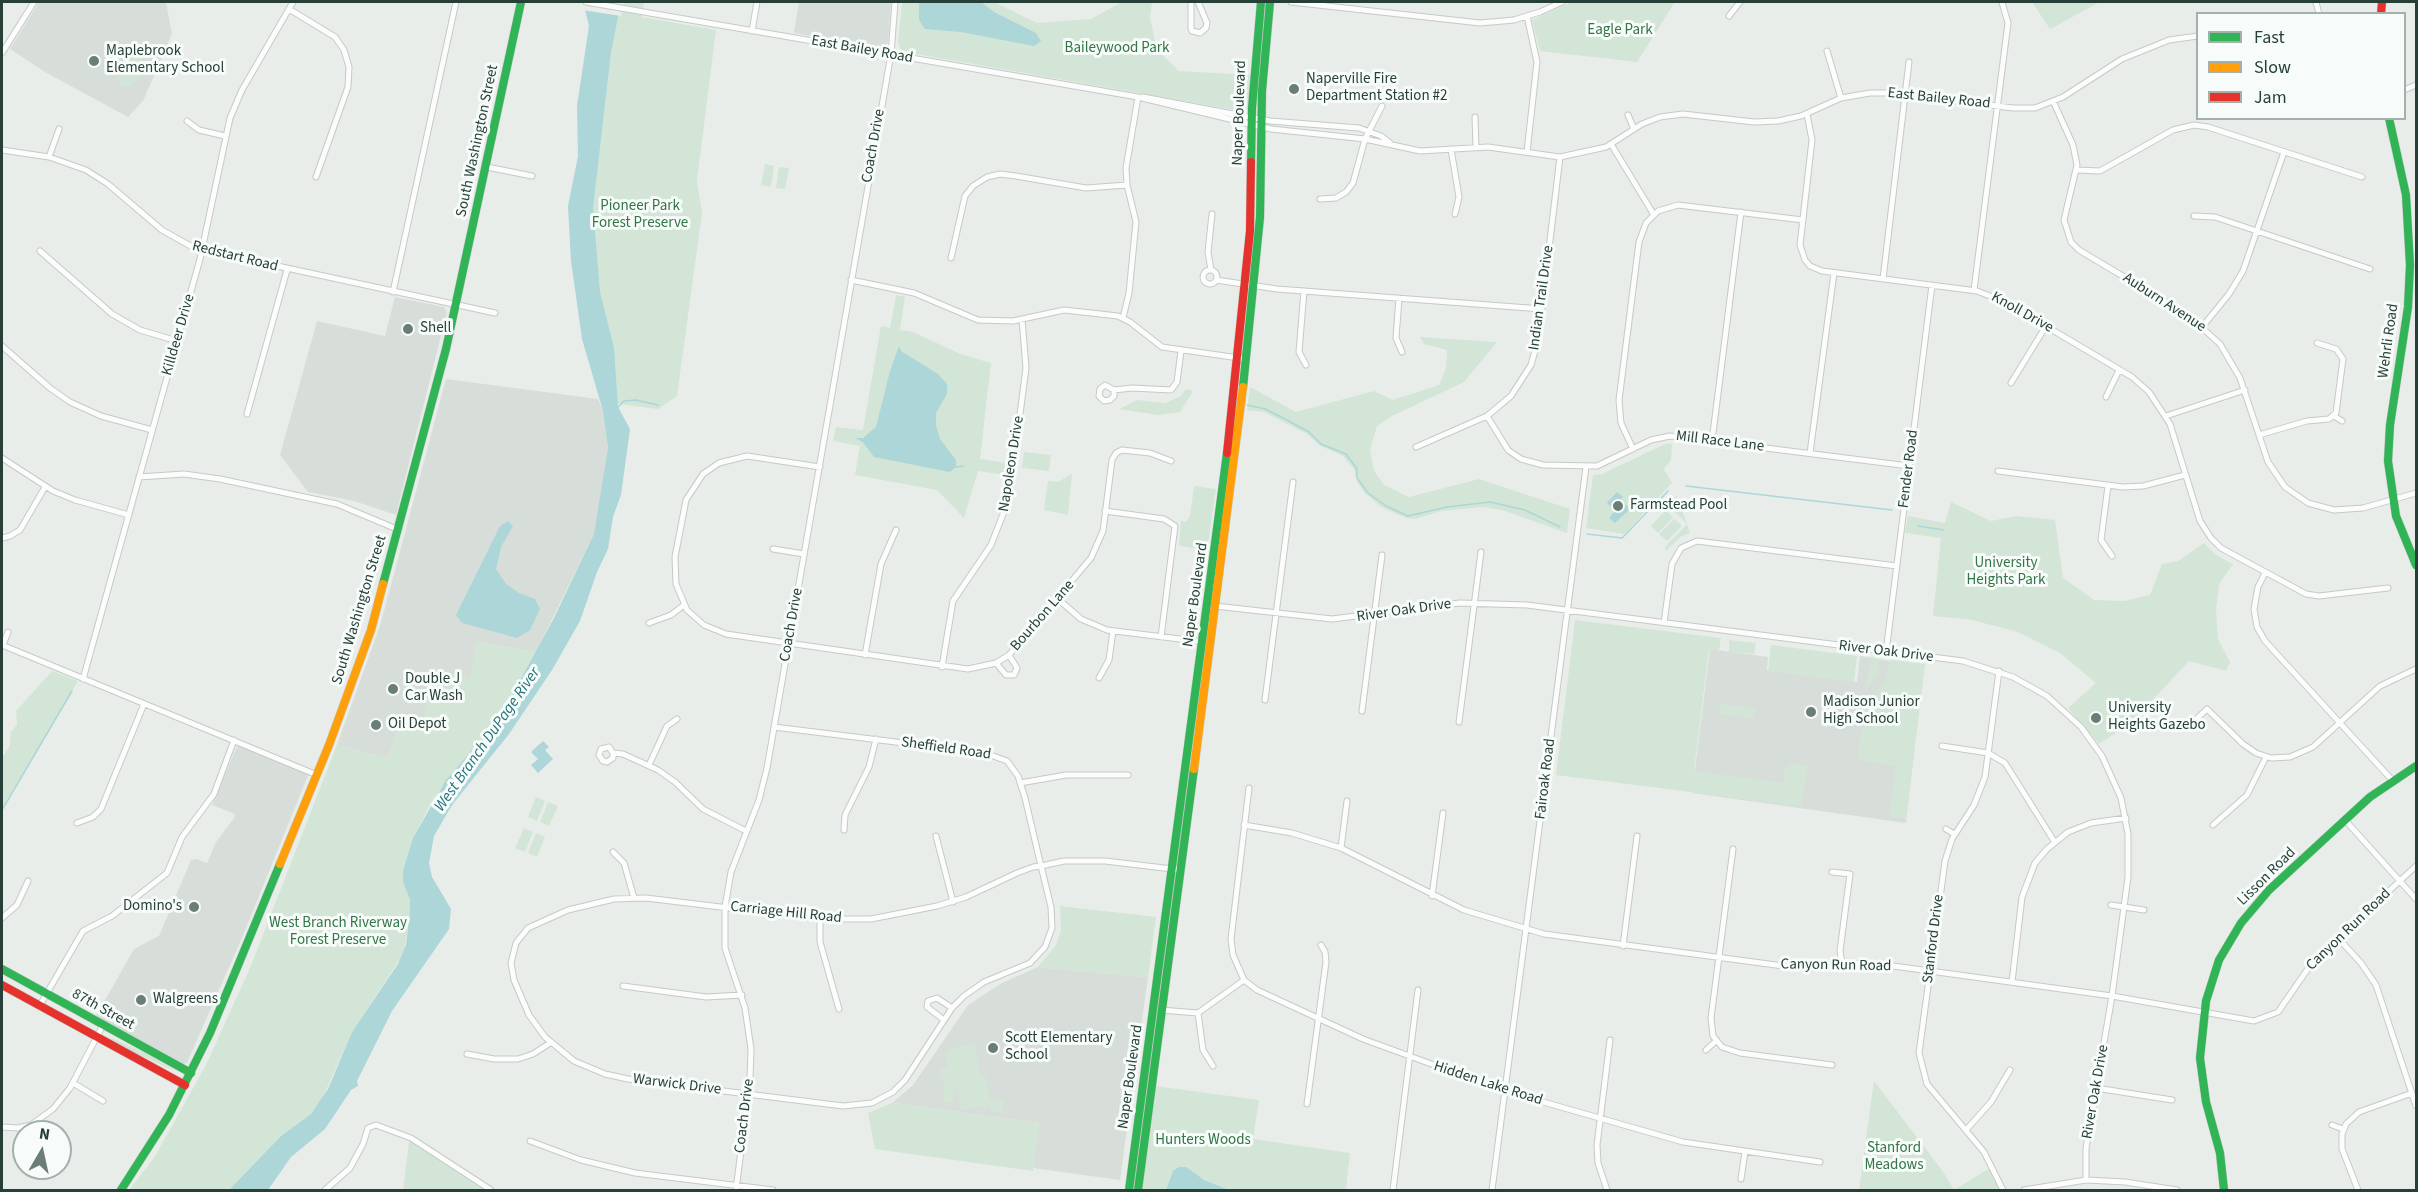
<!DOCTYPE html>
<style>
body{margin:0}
#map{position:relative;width:2418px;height:1192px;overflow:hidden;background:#e8edea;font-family:"Source Sans 3",sans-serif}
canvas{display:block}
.frame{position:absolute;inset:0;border:3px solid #264037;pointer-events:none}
.legend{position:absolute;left:2196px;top:12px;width:210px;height:108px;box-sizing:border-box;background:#f7fbf9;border:2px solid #a3b0ab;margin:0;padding:8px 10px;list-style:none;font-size:18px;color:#264037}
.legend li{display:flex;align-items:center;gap:12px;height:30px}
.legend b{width:30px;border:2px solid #a3b0ab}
.north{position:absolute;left:12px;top:1120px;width:60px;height:60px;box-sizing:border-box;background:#f7fbf9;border:2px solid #a3b0ab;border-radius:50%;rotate:9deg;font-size:16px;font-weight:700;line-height:24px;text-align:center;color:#264037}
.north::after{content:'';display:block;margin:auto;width:21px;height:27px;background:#6a7d76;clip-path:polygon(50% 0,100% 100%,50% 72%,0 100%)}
</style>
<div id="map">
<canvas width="2418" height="1192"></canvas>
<div class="frame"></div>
<ul class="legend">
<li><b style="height:8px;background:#30b455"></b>Fast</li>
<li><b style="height:8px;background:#ff9f0a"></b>Slow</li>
<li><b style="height:8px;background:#e5322d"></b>Jam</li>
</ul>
<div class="north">N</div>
</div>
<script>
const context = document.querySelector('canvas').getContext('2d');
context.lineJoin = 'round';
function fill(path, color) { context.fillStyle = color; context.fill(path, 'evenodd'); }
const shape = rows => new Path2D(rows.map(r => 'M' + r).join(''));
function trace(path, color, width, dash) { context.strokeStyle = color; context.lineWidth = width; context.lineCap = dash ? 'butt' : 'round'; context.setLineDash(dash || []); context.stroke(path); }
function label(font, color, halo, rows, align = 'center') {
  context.font = font + ' "Source Sans 3",sans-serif'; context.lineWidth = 6; context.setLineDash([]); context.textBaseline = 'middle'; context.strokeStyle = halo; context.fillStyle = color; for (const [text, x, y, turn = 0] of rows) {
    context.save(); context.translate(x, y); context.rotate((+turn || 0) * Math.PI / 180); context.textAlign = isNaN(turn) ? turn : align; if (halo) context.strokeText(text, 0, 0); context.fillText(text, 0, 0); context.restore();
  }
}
const built = shape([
 [39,2,166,2,172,34,143,101,128,117,45,72,10,49],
 [799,2,891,2,888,42,886,46,878,48,794,33],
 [395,297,444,307,447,312,396,515,354,501,308,492,280,455,317,321,385,336],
 [446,379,598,399,603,411,608,448,604,487,594,534,536,652,477,642,471,677,421,719,403,718,388,758,337,745,380,626],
 [1710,649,1768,657,1767,670,1857,682,1860,656,1924,667,1906,823,1692,793],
 [238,744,309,773,244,933,187,1063,183,1064,96,1016,134,949,159,936,191,860,197,859,207,863,216,842,234,818,235,814,212,805],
 [1038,967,1148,977,1120,1180,1033,1168,1039,1123,892,1103,913,1085,968,1005,1002,983]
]);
const green = shape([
 [605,2,644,2,642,17,716,30,697,180,702,213,677,396,658,409,612,403,579,206],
 [902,2,994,2,1037,23,1091,19,1122,2,1152,2,1150,18,1157,50,1179,71,1251,75,1249,105,1247,109,1241,111,905,52,901,50,898,42],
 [1572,2,1675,2,1637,62,1540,51,1532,20],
 [2032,2,2100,2,2050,29],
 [138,57,144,62,144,74,131,86,122,86,118,78,126,75,123,61],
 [765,164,774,166,771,187,761,185],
 [779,167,789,168,785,189,776,188],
 [896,295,905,297,900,330,913,332,960,354,991,363,980,459,1006,463,1005,475,978,471,964,518,937,490,855,475,860,446,833,441,836,427,863,430,881,326,890,328],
 [1420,337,1497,342,1464,382,1392,416,1377,426,1370,450,1374,471,1384,485,1409,497,1479,479,1570,509,1567,533,1502,510,1483,507,1441,511,1415,519,1406,518,1381,507,1365,493,1357,482,1354,469,1343,456,1319,445,1307,434,1264,412,1247,410,1250,387,1296,412,1374,391,1393,400,1439,385,1446,368,1447,350,1424,344],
 [1186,389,1192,390,1192,393,1180,412,1158,415,1119,409,1137,400,1165,403,1181,396],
 [1665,444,1672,444,1671,460,1664,469,1672,483,1624,534,1586,528,1593,475,1602,474],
 [1024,452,1051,455,1049,471,1022,468],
 [1072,474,1068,515,1044,510,1048,481,1058,482],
 [1194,486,1216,489,1207,550,1179,546,1181,521,1186,522,1190,516],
 [1677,496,1690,533,1680,537,1666,551,1665,547,1687,524,1667,504],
 [1951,502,1991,521,2016,516,2055,520,2063,578,2094,600,2124,601,2150,595,2162,564,2178,561,2204,543,2216,555,2233,564,2219,584,2216,609,2218,639,2230,662,2226,671,2189,661,2131,723,2099,744,2068,708,2096,683,2060,653,2018,632,1972,620,1933,616,1941,538,1905,533,1908,516,1945,523],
 [1666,510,1673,517,1658,533,1651,526],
 [1674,519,1682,526,1667,541,1659,534],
 [1575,620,1721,638,1719,650,1709,649,1694,771,1783,783,1785,767,1789,767,1790,763,1807,766,1801,806,1556,775],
 [1729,640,1756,643,1754,654,1729,652],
 [477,642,536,652,512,695,482,739,433,799,413,838,403,882,410,900,410,910,404,953,352,1032,322,1099,311,1114,281,1136,229,1190,129,1190,154,1158,206,1065,250,968,337,745,388,758,403,718,417,720,424,717,431,671,471,677],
 [1771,645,1857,656,1854,682,1768,671],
 [1871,657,1879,659,1878,675,1866,688],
 [1891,660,1925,664,1906,819,1889,816,1896,766,1860,760,1858,756,1864,709,1870,697,1884,684],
 [52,671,78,681,2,808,2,758,10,745,11,731,17,725,16,711],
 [1720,704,1755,708,1754,719,1719,714],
 [536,797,545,801,537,821,528,817],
 [548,802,558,806,549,826,540,822],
 [524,828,533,832,525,852,515,848],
 [536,833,545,837,537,857,528,853],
 [1060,906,1156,917,1148,977,1038,967,1056,945,1061,930],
 [112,1038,149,1055,177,1072,124,1048,110,1040],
 [975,1043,980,1076,985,1075,990,1101,997,1098,1003,1102,1003,1111,999,1112,992,1112,990,1105,961,1110,956,1085,953,1102,943,1103,944,1084,939,1071,947,1066,947,1050],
 [1874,1081,1944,1173,1954,1190,1990,1168,1999,1190,1859,1190],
 [1155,1086,1259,1100,1253,1139,1350,1153,1346,1190,1141,1190],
 [892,1103,1039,1123,1033,1171,875,1149,868,1113],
 [409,1141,427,1151,486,1190,403,1190]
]);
const water = shape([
 [621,2,611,52,593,208,600,292,614,348,618,407,630,429,621,495,613,517,608,549,597,572,580,621,552,670,509,734,452,805,434,836,429,863,432,877,451,909,449,929,392,1011,357,1081,358,1086,351,1090,325,1129,291,1157,268,1190,229,1190,281,1136,311,1114,328,1089,352,1032,398,964,406,945,410,910,410,900,403,882,403,871,413,838,446,780,482,739,512,695,554,618,594,534,608,448,603,411,582,339,571,261,568,206,578,156,577,106,589,26,585,9],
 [919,2,981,2,994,12,1036,33,1041,41,1034,46,961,32,925,29,919,20],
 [899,346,901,351,938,374,947,384,947,394,936,413,936,425,940,439,956,460,956,467,950,472,874,457,863,442,855,438,863,438,876,427,890,371],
 [1617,492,1623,497,1620,500,1630,509,1615,523,1609,518,1615,511,1607,503],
 [508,521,513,526,501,547,496,569,506,584,519,593,535,599,540,609,530,630,517,638,462,623,456,615,500,526],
 [543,741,549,747,545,750,553,759,538,773,531,765,538,759,531,752],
 [1179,1167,1186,1167,1204,1180,1229,1190,1166,1190,1173,1171]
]);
const pier = shape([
 [583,2,624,2,621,16,582,10]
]);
const stream = shape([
 [1247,405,1265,409,1285,419,1309,432,1321,444,1346,454,1357,469,1357,478,1368,493,1386,506,1408,516,1447,507,1490,502,1525,510,1560,527],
 [618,407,624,401,636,400,658,405],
 [956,467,964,466],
 [1686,486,1892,510],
 [1652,508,1668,491],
 [1918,526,1944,530],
 [1587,534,1622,538,1648,511],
 [2,810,72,691]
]);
const street = shape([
 [586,2,1138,97,1271,129,1365,139,1420,151,1488,147,1560,157,1606,147,1642,124,1660,117,1683,114,1754,122,1778,121,1801,116,1841,98,1870,93,1892,93,2013,108,2035,108,2063,97,2122,59,2169,40,2198,36],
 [1191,2,1191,28,1192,31,1200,33,1206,28,1207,23,1198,2],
 [1291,2,1480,23,1514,20,1540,12,1562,2],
 [2316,2,2319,14],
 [289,9,335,37,344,50,349,67,348,87,316,177],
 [1729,16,1740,2],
 [752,31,757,2],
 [1827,51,1841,98],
 [2,53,34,2],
 [2404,90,2416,85],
 [1143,97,1270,121,1359,128,1381,136,1390,143],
 [2053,101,2073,145,2077,165,2064,220,2071,242,2079,250,2188,315,2220,344,2240,378,2268,462,2285,487,2308,503,2334,510,2363,508,2416,493],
 [1807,114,1812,140,1800,245,1805,260,1810,266,1822,271,1977,291,2005,302,2132,377,2149,392,2170,424,2200,521,2211,538,2221,548,2306,594,2319,596,2388,588],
 [1628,115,1634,129],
 [1475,117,1476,147],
 [187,121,199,130,225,136],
 [1611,144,1654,215],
 [1451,149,1459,197,1455,214],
 [2,150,49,157,86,170,108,184,162,230,194,248,495,313],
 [1527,152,1537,62,1527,16],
 [49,157,59,129],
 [487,167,532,176],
 [2077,170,2100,171,2173,130,2194,125,2208,127,2362,177],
 [1320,199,1336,198,1346,192,1353,183,1365,139,1382,106],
 [2194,216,2215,217,2370,269],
 [40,251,112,314,140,330,177,341],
 [951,258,965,196,973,186,987,177,1000,174,1016,176,1086,188,1127,185],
 '1203 277a7 7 0 1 1 14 0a7 7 0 1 1-14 0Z',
 [1211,270,1208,252,1212,214],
 [1883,279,1909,62],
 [851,280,914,293,978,320,1013,321,1064,310,1118,316,1130,322,1162,347,1246,359],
 [1216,280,1277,289,1542,309],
 [1974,290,2008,23,2002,2],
 [1304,291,1299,352,1306,365],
 [393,292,456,2],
 [1399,298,1396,338,1402,352],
 [1123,318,1129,293,1136,222,1127,185,1126,168,1138,97],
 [2203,326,2229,294,2243,271,2284,152],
 [2,346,50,388,70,402,101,416,152,430],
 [2011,383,2046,326],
 [1114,390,1114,396,1110,400,1104,401,1099,396,1100,389,1105,385,1114,390,1132,388,1171,390,1177,382,1181,351],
 [2106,397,2119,370],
 [247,414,287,270],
 [1487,416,1508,450,1521,459,1543,465,1597,466,1651,440,1670,436,1909,466],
 [2166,416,2245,390],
 [2334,416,2342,421],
 [2259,435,2307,421,2329,419,2336,413,2343,359,2336,349,2317,343],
 [1712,441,1741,212],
 [1416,447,1487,416,1511,396,1531,365,1538,340,1560,157],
 [1633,449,1621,423,1619,400,1639,242,1646,223,1658,211,1678,205,1803,220],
 [1810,453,1834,273],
 [2,458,53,491,75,500,129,515],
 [820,467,747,456,719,463,703,474,686,500,675,557,676,584,687,610,704,625,726,634,968,669,996,663,1009,655,1091,558,1103,531,1112,460,1116,453,1122,450,1150,453,1171,461],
 [1998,471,2123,487,2143,486,2185,475],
 [139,477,184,474,220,479,337,504,399,530],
 [2108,486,2101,540,2112,556],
 [1105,511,1164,519,1175,526,1161,637],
 [2,538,10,536,20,530,45,487],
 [773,549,804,554],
 [2265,573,2258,587,2254,609,2257,627,2265,641,2392,780],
 [1058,599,1081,619,1107,630,1204,642],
 [1215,606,1332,619,1460,603,1527,605,1963,661,2013,677,2047,696,2081,727,2102,756,2121,798,2128,834,2128,877,2112,996,2086,1148,2086,1180],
 [649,623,671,615,684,605],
 [1664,623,1672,564,1681,548,1697,541,1897,566],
 [2,645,317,775],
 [3,645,8,632],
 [1886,652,1932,285],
 [865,655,881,564,896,530],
 [996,663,1006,675,1014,675,1017,668,1009,655],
 [942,667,953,601,991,545,1009,499,1026,368,1022,319],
 [1999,671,1985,777,1974,805,1952,839,1945,861,1919,1053,1927,1084,1984,1152,2003,1190],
 [1099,678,1109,660,1113,631],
 [83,679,200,259,230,118,242,90,293,2],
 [1265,700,1293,482],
 [1362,711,1382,555],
 [1459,722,1481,552],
 [2192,723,2207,709,2243,744,2256,753,2271,758,2290,757,2313,747,2380,686,2416,669],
 [774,727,985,753,1007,761,1018,776,1025,798,1041,866,1051,907,1052,928,1045,947,1030,963,984,982,964,996,952,1008,905,1080,893,1092,872,1103,843,1106,628,1079,605,1074,574,1061,545,1037,529,1015,514,980,511,963,516,943,528,928,568,910,614,899,646,898,820,919,871,919,937,906,966,897,1017,873,1033,867,1041,866,1064,861,1105,861,1181,870],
 [1942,746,1988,753,2005,763,2054,841],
 [613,753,613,758,607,762,603,761,599,755,601,749,609,747,613,753,623,754,658,770,675,782,703,809,746,831],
 [649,765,667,726,677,719],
 [1020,783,1066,775,1128,775],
 [1249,788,1231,939,1233,955,1244,980,1257,990,1363,1039,1505,1091,1683,1142,1820,1162],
 [2345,820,2416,899],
 [77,823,93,817,101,809,144,704],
 [1244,825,1292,833,1341,848,1464,910,1544,934,1791,967,1813,968,1866,963,1901,967,2112,996,2254,1021,2278,1012,2314,960,2416,866],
 [2213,825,2247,795,2266,757],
 [1946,829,1954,834],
 [844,830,845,815,869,767,876,739],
 [936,836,953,902],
 [1341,848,1347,801],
 [1733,849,1711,1018,1713,1036,1722,1047,1740,1053,1832,1065],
 [613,852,624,863,634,898],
 [1832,872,1850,874,1840,951,1842,964],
 [1432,896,1443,813],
 [2111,905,2144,910],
 [2,918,17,905,28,881],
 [820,919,820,942,839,1009],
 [2338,938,2361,963,2376,985,2416,1106],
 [1623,946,1637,836],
 [2012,982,2022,897,2035,863,2047,849,2068,832,2091,823,2126,818],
 [623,986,706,997,742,995],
 [40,1005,83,931,112,916,167,873,182,837,214,794,234,740],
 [1161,1010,1198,1013,1244,980],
 [1198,1013,1203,1050,1213,1066],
 [944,1020,927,1007,928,1001,937,998,952,1008],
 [1706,1050,1716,1041],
 [467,1054,494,1059,518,1059,533,1054,550,1043],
 [73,1083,103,1101],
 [2096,1088,2172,1100],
 [1307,1104,1326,962,1325,952,1321,945],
 [36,1123,39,1132],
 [2332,1125,2343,1129],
 [2,1127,18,1128,31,1125,53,1109,70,1088,103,1025],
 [1966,1130,1991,1102,2010,1070],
 [530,1141,581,1160,635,1173,773,1190],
 [1741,1179,1745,1152],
 [325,1190,350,1168,363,1144,368,1128,376,1125,411,1138,491,1190],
 [736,1190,750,1079,751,1049,745,1008,725,948,725,907,731,872,759,800,767,768,891,54,895,2],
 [1393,1190,1418,990],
 [1492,1190,1586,467],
 [1607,1190,1598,1163,1597,1145,1610,1040],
 [2024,1190,2086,1180,2125,1182,2177,1190],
 [2358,1190,2342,1149,2342,1134,2346,1124,2359,1112,2412,1093]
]);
const fast = shape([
 [2389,118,2406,195,2410,265,2408,307,2390,425,2388,461,2396,516,2416,565],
 [1251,162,1252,108,1261,2],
 [1243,387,1260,217,1262,91,1270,2],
 [383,584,446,349,521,2],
 [2,969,191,1073],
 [121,1190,169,1115,210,1033,280,864],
 [1129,1190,1227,453],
 [1138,1190,1194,769],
 [2224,1190,2220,1153,2206,1102,2200,1058,2206,1001,2219,960,2241,923,2269,890,2370,797,2416,766]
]);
const slow = shape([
 [1194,769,1243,387],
 [280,864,329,745,371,630,383,584]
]);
const jam = shape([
 [2381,14,2382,2],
 [1227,453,1250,231,1251,162],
 [2,985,185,1085]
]);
const markers = [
 [94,61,6,"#6a7d76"],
 [1294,89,6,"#6a7d76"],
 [408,329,6,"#6a7d76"],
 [1618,506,6,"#6a7d76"],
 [393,689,6,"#6a7d76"],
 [1811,712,6,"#6a7d76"],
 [2096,718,6,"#6a7d76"],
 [376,725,6,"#6a7d76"],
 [194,907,6,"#6a7d76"],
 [141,1000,6,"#6a7d76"],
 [993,1048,6,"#6a7d76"]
];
const parkNames = [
 ["Eagle Park",1620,31],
 ["Baileywood Park",1117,49],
 ["Pioneer Park",640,207],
 ["Forest Preserve",640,224],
 ["University",2006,564],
 ["Heights Park",2006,581],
 ["West Branch Riverway",338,924],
 ["Forest Preserve",338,941],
 ["Hunters Woods",1203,1141],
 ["Stanford",1894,1149],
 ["Meadows",1894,1166]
];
const streetNames = [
 ["East Bailey Road",862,50,10],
 ["East Bailey Road",1939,99,6],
 ["Naper Boulevard",1240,113,-88],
 ["South Washington Street",478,141,-78],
 ["Coach Drive",874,146,-80],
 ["Redstart Road",235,257,14],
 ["Indian Trail Drive",1542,298,-82],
 ["Auburn Avenue",2164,303,33],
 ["Knoll Drive",2022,313,29],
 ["Killdeer Drive",179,335,-74],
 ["Wehrli Road",2389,341,-82],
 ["Mill Race Lane",1720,442,7],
 ["Napoleon Drive",1012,464,-81],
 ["Fender Road",1909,469,-83],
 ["Naper Boulevard",1196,595,-82],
 ["South Washington Street",360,610,-73],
 ["River Oak Drive",1404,611,-8],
 ["Bourbon Lane",1043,616,-49],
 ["Coach Drive",792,625,-80],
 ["River Oak Drive",1886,652,7],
 ["Sheffield Road",946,749,8],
 ["Fairoak Road",1546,779,-83],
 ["Lisson Road",2267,877,-45],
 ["Carriage Hill Road",786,913,6],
 ["Canyon Run Road",2349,930,-44],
 ["Stanford Drive",1934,939,-83],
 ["Canyon Run Road",1836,966,1],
 ["87th Street",103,1010,29],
 ["Naper Boulevard",1131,1077,-82],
 ["Hidden Lake Road",1488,1084,18],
 ["Warwick Drive",677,1085,7],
 ["River Oak Drive",2096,1092,-80],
 ["Coach Drive",745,1116,-83]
];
const poiNames = [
 ["Maplebrook",106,52],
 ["Elementary School",106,69],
 ["Naperville Fire",1306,80],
 ["Department Station #2",1306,97],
 ["Shell",420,329],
 ["Farmstead Pool",1630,506],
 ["Double J",405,680],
 ["Car Wash",405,697],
 ["Madison Junior",1823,703],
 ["High School",1823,720],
 ["University",2108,709],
 ["Heights Gazebo",2108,726],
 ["Oil Depot",388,725],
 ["Domino's",182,907,"right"],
 ["Walgreens",153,1000],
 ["Scott Elementary",1005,1039],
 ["School",1005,1056]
];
const waterNames = [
 ["West Branch DuPage River",488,740,-55]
];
fill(built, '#d7deda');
fill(green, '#d3e5d6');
fill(water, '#acd6d8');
fill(pier, '#e8edea');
trace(stream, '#acd6d8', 1.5);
trace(street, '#c5cac7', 7);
trace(fast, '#c4cac7', 9);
trace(slow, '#c4cac7', 9);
trace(jam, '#c4cac7', 9);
trace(street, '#fcfcfc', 5);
trace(fast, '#30b455', 8);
trace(slow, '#ff9f0a', 8);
trace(jam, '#e5322d', 8);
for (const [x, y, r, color] of markers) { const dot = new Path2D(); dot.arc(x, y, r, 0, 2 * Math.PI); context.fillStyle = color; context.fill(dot); trace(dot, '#f7fbf9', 2); }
label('15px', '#327546', '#f7fbf9', parkNames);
label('15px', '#264037', '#f7fbf9', streetNames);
label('15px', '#264037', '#f7fbf9', poiNames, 'left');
label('italic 16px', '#22737a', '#f7fbf9', waterNames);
</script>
